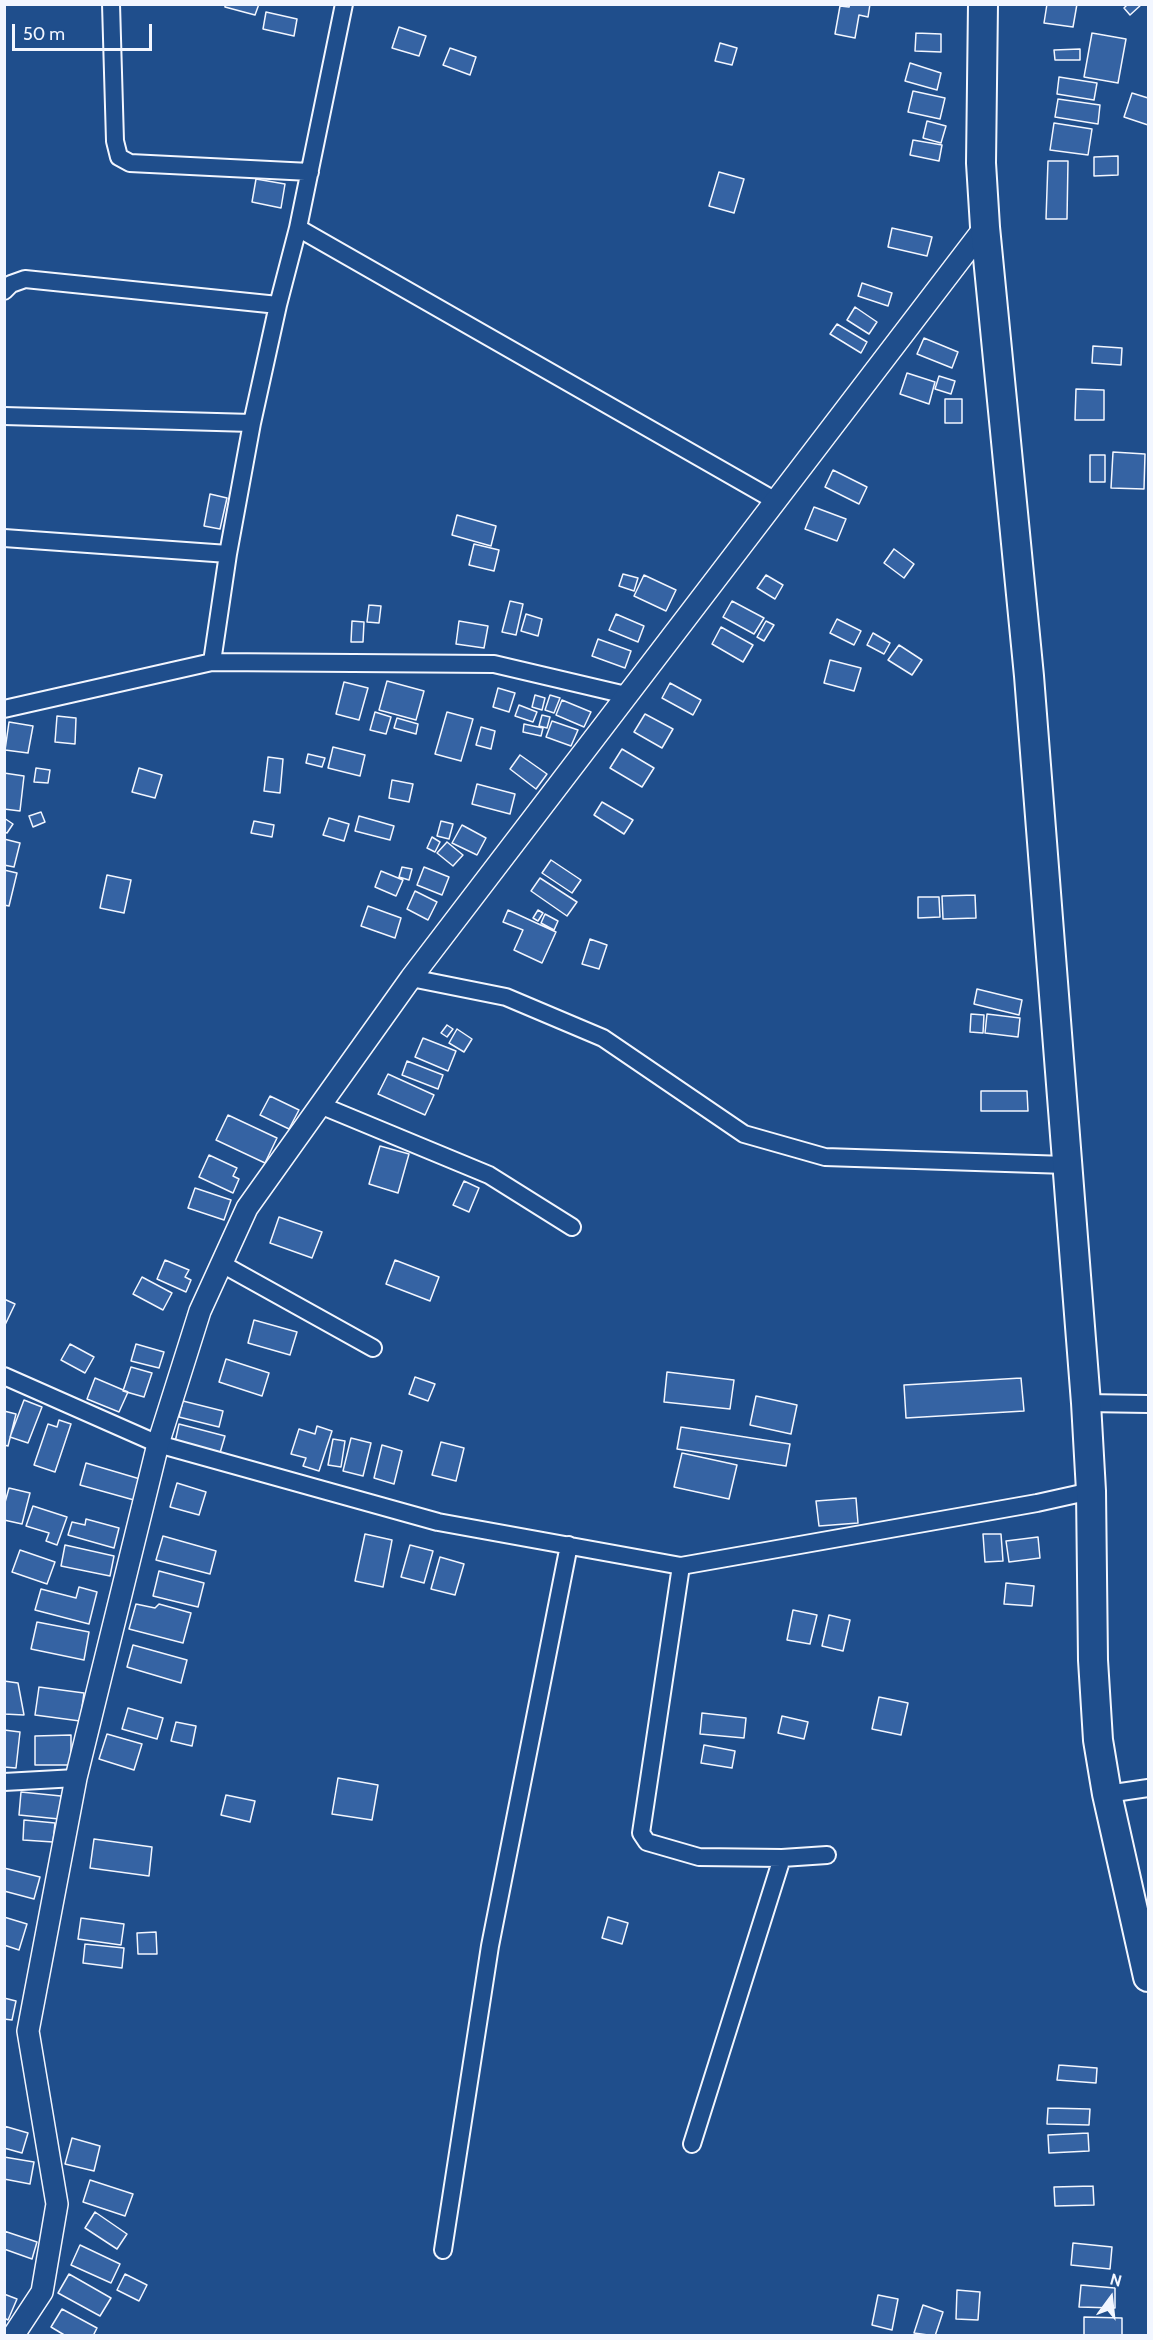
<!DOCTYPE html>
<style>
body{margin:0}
#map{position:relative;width:1153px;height:2340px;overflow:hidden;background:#1f4e8c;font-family:Cabin,sans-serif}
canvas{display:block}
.frame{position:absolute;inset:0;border:6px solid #f2f6ff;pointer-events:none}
.north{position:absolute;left:1081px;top:2268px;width:60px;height:60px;-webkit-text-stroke:4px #1f4e8c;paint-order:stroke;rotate:15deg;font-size:16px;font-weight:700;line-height:24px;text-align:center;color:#f2f6ff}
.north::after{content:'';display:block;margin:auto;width:21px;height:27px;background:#f2f6ff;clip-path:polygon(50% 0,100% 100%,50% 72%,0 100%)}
.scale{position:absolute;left:12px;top:24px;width:140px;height:27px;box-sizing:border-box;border:3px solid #f2f6ff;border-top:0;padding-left:8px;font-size:18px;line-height:21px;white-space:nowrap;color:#f2f6ff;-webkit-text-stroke:4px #1f4e8c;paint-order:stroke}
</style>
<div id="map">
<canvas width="1153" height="2340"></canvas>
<div class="frame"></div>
<div class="north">N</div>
<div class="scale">50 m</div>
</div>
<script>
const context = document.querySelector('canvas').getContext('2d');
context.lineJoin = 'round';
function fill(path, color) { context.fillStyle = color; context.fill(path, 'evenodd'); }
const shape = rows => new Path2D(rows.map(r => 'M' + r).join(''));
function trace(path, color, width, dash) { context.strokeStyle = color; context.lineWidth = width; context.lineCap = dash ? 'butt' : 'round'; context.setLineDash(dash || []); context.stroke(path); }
const building = shape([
 [225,4,259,4,255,15,225,7,225,4],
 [850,4,870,4,868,17,859,15,855,38,835,34,840,6,849,7,850,4],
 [1047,4,1077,4,1073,27,1044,23,1047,4],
 [1128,4,1142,4,1130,15,1124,8,1128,4],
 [266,12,297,19,294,36,263,29,266,12],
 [399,27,426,36,419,56,392,48,399,27],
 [916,33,941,34,941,52,915,51,916,33],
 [1092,33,1126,39,1118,83,1084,77,1092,33],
 [720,43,737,48,732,65,715,61,720,43],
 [450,48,476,57,470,75,443,65,450,48],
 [1080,49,1080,60,1055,60,1054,50,1080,49],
 [910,63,941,73,937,90,905,81,910,63],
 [1059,77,1097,83,1094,100,1057,94,1059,77],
 [913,91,945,98,940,119,908,112,913,91],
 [1132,93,1148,98,1148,125,1124,117,1132,93],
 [1058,99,1100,105,1098,124,1055,117,1058,99],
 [927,121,946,126,941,143,923,138,927,121],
 [1054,123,1092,129,1088,155,1050,150,1054,123],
 [913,140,942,145,939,161,910,155,913,140],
 [1118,156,1118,175,1094,176,1094,157,1118,156],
 [1048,161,1068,161,1067,219,1046,219,1048,161],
 [719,172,744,179,734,213,709,206,719,172],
 [256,179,285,184,281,208,252,202,256,179],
 [892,228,932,237,927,256,888,247,892,228],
 [862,283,892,293,888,306,858,296,862,283],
 [855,307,877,322,869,334,847,320,855,307],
 [837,324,867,342,861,353,830,334,837,324],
 [924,338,958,352,952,368,917,354,924,338],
 [1093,346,1122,348,1121,365,1092,363,1093,346],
 [907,373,935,382,929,404,900,394,907,373],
 [939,376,955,381,951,394,935,389,939,376],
 [1076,389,1104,390,1104,420,1075,420,1076,389],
 [945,399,962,399,962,423,945,423,945,399],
 [1113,452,1145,454,1144,489,1111,488,1113,452],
 [1090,455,1105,455,1105,482,1090,482,1090,455],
 [833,470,867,487,859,504,825,487,833,470],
 [210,494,227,498,220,529,204,526,210,494],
 [814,507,846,519,837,541,805,529,814,507],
 [457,515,496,526,491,546,452,535,457,515],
 [474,544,499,550,494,571,469,565,474,544],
 [894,549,914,564,904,578,884,563,894,549],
 [623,574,638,578,634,591,619,586,623,574],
 [644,575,676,590,666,611,634,596,644,575],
 [766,575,783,585,775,599,757,588,766,575],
 [510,601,523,604,516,635,502,632,510,601],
 [732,601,764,618,754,634,723,617,732,601],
 [369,605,381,606,379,623,367,622,369,605],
 [526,614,542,619,538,636,521,631,526,614],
 [616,614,644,626,638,642,609,630,616,614],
 [837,619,861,631,854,645,830,633,837,619],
 [352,621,364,622,363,642,351,642,352,621],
 [459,621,488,626,484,648,456,644,459,621],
 [766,621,774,625,764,641,757,637,766,621],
 [721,627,753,645,743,662,712,644,721,627],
 [873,633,890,643,884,654,867,645,873,633],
 [598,639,631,651,625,668,592,656,598,639],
 [899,645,922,660,912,675,888,660,899,645],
 [830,660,861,668,854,691,824,683,830,660],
 [387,681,424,691,416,720,379,710,387,681],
 [344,682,368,688,359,720,336,714,344,682],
 [670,683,701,700,693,715,662,698,670,683],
 [498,688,515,693,509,712,493,707,498,688],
 [535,695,545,698,542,710,532,707,535,695],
 [550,695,560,698,554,713,545,710,550,695],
 [562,700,591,712,584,727,556,715,562,700],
 [519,705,537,712,533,722,515,716,519,705],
 [375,712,391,717,386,734,370,730,375,712],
 [447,712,473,719,461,761,435,754,447,712],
 [645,714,673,729,662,748,634,732,645,714],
 [542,715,550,717,547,728,539,726,542,715],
 [57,716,76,718,75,744,55,742,57,716],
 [397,718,418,724,416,734,394,728,397,718],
 [552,721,578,730,571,746,546,737,552,721],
 [9,722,33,726,28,753,5,750,9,722],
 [524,724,543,728,541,736,523,732,524,724],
 [481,727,495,731,491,749,476,745,481,727],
 [333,747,365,755,360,776,328,768,333,747],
 [622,749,654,768,642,787,610,768,622,749],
 [308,754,325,758,322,767,306,763,308,754],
 [520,755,547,774,536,789,510,769,520,755],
 [268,757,283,759,280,793,264,791,268,757],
 [36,768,50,770,48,783,34,782,36,768],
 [139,768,162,775,155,798,132,792,139,768],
 [4,773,24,776,20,811,4,809,4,773],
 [392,780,413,784,409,802,389,798,392,780],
 [477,784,515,794,510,814,472,804,477,784],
 [602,802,633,820,624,834,594,815,602,802],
 [41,812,45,822,33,827,29,816,41,812],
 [359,816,394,826,390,840,355,831,359,816],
 [4,818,13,824,7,833,4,832,4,818],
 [329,818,349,824,344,841,323,835,329,818],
 [254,821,274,825,272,837,251,833,254,821],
 [441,821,453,824,449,839,437,836,441,821],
 [462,825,486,838,477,855,452,843,462,825],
 [432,837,440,842,435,852,427,848,432,837],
 [4,839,20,843,14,867,4,865,4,839],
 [447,842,463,855,453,866,437,853,447,842],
 [551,860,581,880,572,893,542,873,551,860],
 [402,867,412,869,409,880,399,877,402,867],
 [424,867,449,877,442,895,417,885,424,867],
 [4,870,17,873,9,906,4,905,4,870],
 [381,871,403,880,396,896,375,887,381,871],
 [107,875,131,880,124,913,100,908,107,875],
 [540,878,577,902,567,916,531,891,540,878],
 [415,891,437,902,428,920,407,909,415,891],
 [975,895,976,918,943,919,942,896,975,895],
 [918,897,939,897,940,917,918,918,918,897],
 [368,906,401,918,395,938,361,926,368,906],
 [508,910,556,932,542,963,514,950,523,930,503,922,508,910],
 [538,910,543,913,538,921,533,918,538,910],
 [545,914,558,921,554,930,541,923,545,914],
 [590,939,607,945,599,969,582,964,590,939],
 [977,989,1022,1000,1019,1015,974,1004,977,989],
 [971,1014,984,1015,983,1033,970,1032,971,1014],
 [987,1014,1020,1018,1018,1037,985,1033,987,1014],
 [447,1025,453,1029,447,1037,441,1033,447,1025],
 [457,1029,472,1039,464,1052,449,1043,457,1029],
 [423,1038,456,1051,448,1071,415,1057,423,1038],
 [407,1061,443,1075,438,1089,402,1075,407,1061],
 [388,1074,434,1095,425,1115,378,1094,388,1074],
 [981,1091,1027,1091,1028,1111,981,1111,981,1091],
 [270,1096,299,1110,289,1129,260,1115,270,1096],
 [228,1115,277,1138,265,1163,216,1140,228,1115],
 [380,1146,409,1154,398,1193,369,1184,380,1146],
 [209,1155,237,1168,233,1176,239,1179,233,1193,199,1177,209,1155],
 [464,1181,479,1188,469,1212,453,1205,464,1181],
 [195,1188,231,1200,224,1220,188,1208,195,1188],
 [279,1217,322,1232,312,1258,270,1243,279,1217],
 [165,1260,189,1270,185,1277,191,1280,186,1292,157,1279,165,1260],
 [395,1260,439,1277,430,1301,386,1284,395,1260],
 [142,1277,172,1293,163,1310,133,1294,142,1277],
 [4,1299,15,1304,4,1327,4,1299],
 [254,1320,297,1332,290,1355,248,1343,254,1320],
 [70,1344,94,1357,85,1373,61,1360,70,1344],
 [136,1344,164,1352,159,1368,131,1361,136,1344],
 [226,1359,269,1373,262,1396,219,1382,226,1359],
 [131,1367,152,1373,144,1397,123,1391,131,1367],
 [667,1372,734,1380,730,1409,664,1402,667,1372],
 [415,1377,435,1384,428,1401,409,1394,415,1377],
 [95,1378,128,1392,119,1412,87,1399,95,1378],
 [1021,1378,1024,1411,906,1418,904,1385,1021,1378],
 [756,1396,797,1405,791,1434,750,1425,756,1396],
 [24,1400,42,1407,28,1443,10,1437,24,1400],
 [183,1401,223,1411,219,1427,179,1417,183,1401],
 [4,1411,16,1414,8,1446,4,1445,4,1411],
 [59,1420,71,1424,55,1472,34,1465,48,1424,57,1427,59,1420],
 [179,1424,225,1436,220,1453,175,1442,179,1424],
 [317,1426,332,1431,319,1471,303,1466,306,1458,291,1454,299,1429,315,1434,317,1426],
 [681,1427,790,1444,786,1466,677,1449,681,1427],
 [351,1438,371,1443,363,1476,343,1471,351,1438],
 [333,1439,345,1441,341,1467,328,1465,333,1439],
 [441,1442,464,1448,456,1481,432,1475,441,1442],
 [382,1445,402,1451,394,1484,374,1478,382,1445],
 [682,1453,737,1465,729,1499,674,1487,682,1453],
 [86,1463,140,1479,134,1500,80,1485,86,1463],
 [177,1483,206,1492,199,1515,170,1507,177,1483],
 [9,1488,30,1493,22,1524,4,1520,4,1506,9,1488],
 [856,1498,858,1523,819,1526,816,1501,856,1498],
 [33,1506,67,1517,57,1545,46,1541,49,1533,26,1526,33,1506],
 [86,1519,119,1528,114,1548,68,1535,72,1522,85,1525,86,1519],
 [365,1534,392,1540,383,1587,355,1581,365,1534],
 [983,1534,1001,1534,1003,1561,985,1562,983,1534],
 [163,1536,216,1551,210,1574,156,1560,163,1536],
 [1038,1537,1040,1558,1009,1562,1006,1541,1038,1537],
 [65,1545,114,1556,110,1576,61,1566,65,1545],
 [410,1545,433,1551,424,1583,401,1577,410,1545],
 [20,1550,55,1562,47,1584,12,1572,20,1550],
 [440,1557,464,1564,455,1595,431,1589,440,1557],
 [159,1571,204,1583,198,1607,153,1596,159,1571],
 [1006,1583,1034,1586,1032,1606,1004,1604,1006,1583],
 [79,1587,97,1592,89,1624,35,1610,41,1589,76,1598,79,1587],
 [136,1604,155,1608,159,1604,191,1613,183,1643,129,1629,136,1604],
 [793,1610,817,1615,810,1644,787,1640,793,1610],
 [829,1615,850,1620,843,1651,822,1646,829,1615],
 [37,1622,89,1632,84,1660,31,1649,37,1622],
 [133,1645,187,1660,181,1683,127,1667,133,1645],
 [4,1681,18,1683,24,1715,4,1714,4,1681],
 [39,1687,84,1693,80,1721,35,1715,39,1687],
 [879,1697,908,1703,901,1735,872,1729,879,1697],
 [128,1708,163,1718,157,1739,122,1729,128,1708],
 [702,1713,746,1718,744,1738,700,1734,702,1713],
 [782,1716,808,1722,804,1739,778,1733,782,1716],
 [176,1722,196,1726,192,1746,171,1741,176,1722],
 [4,1730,20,1732,16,1768,4,1767,4,1730],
 [107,1734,142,1744,134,1770,99,1759,107,1734],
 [71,1735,71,1765,35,1765,35,1736,71,1735],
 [704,1745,735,1751,732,1768,701,1763,704,1745],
 [338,1778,378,1785,372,1820,332,1814,338,1778],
 [21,1792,61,1796,59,1819,19,1815,21,1792],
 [226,1795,255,1801,250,1822,221,1815,226,1795],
 [24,1820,55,1823,53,1842,23,1840,24,1820],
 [94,1839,152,1847,149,1876,90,1868,94,1839],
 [4,1868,40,1877,34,1899,4,1891,4,1868],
 [4,1917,27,1924,19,1950,4,1945,4,1917],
 [608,1917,628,1923,622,1944,602,1938,608,1917],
 [81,1918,124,1924,121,1945,78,1939,81,1918],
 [156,1932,157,1954,138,1954,137,1933,156,1932],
 [85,1944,124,1948,122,1968,83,1963,85,1944],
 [4,1998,16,2001,12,2020,4,2019,4,1998],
 [1059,2065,1097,2068,1096,2083,1057,2080,1059,2065],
 [1048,2108,1090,2109,1089,2125,1047,2124,1048,2108],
 [4,2126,28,2133,22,2153,4,2148,4,2126],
 [1088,2133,1089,2151,1049,2153,1048,2135,1088,2133],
 [72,2138,100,2146,94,2171,65,2164,72,2138],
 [4,2157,34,2162,30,2184,4,2179,4,2157],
 [90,2180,133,2194,125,2216,83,2202,90,2180],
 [1093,2186,1094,2205,1055,2206,1054,2187,1093,2186],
 [95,2212,127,2234,117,2249,85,2228,95,2212],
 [4,2231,37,2242,32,2259,4,2249,4,2231],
 [1073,2243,1112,2247,1110,2269,1071,2265,1073,2243],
 [80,2245,120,2264,111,2283,71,2265,80,2245],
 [69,2274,111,2298,100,2316,58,2293,69,2274],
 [125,2274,147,2285,139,2301,117,2290,125,2274],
 [1081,2285,1115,2288,1115,2308,1079,2307,1081,2285],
 [957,2290,980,2292,978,2320,956,2319,957,2290],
 [4,2294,17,2299,8,2320,4,2318,4,2294],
 [878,2295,898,2299,892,2330,872,2325,878,2295],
 [923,2305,943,2312,935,2336,914,2333,923,2305],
 [62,2309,97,2328,93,2336,66,2336,51,2327,62,2309],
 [1084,2317,1122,2318,1122,2336,1084,2336,1084,2317]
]);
const minor = shape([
 [111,4,115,141,119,157,130,163,310,172],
 [298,228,774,500],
 [4,291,11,284,25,279,278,305],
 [4,416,252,423],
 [4,538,228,554],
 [212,662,228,554,252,423,278,305,298,228,344,4],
 [4,709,212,662,494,664,626,695],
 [411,978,506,997,603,1038,744,1134,825,1157,1066,1165],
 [320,1105,489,1175,572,1227],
 [222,1264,373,1348],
 [4,1376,158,1444,438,1522,681,1566,1037,1503,1091,1491],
 [1086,1403,1148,1404],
 [681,1566,641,1833,647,1842,699,1857,782,1858,827,1855],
 [4,1782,76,1778],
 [1107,1794,1148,1788],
 [692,2144,782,1858],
 [443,2250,490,1946,569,1545]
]);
const tertiary = shape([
 [13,2336,42,2292,57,2204,28,2031,76,1778,158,1444,200,1311,247,1208,411,978,985,227]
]);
const trunk = shape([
 [983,4,981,163,985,227,1029,676,1086,1403,1091,1491,1093,1660,1098,1740,1107,1794,1148,1977]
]);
fill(building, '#3563a3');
trace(building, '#f2f6ff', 1.5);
trace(minor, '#f2f6ff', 20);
trace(tertiary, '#f2f6ff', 24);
trace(trunk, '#f2f6ff', 32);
trace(minor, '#1f4e8c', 16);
trace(tertiary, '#1f4e8c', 21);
trace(trunk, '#1f4e8c', 28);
</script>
